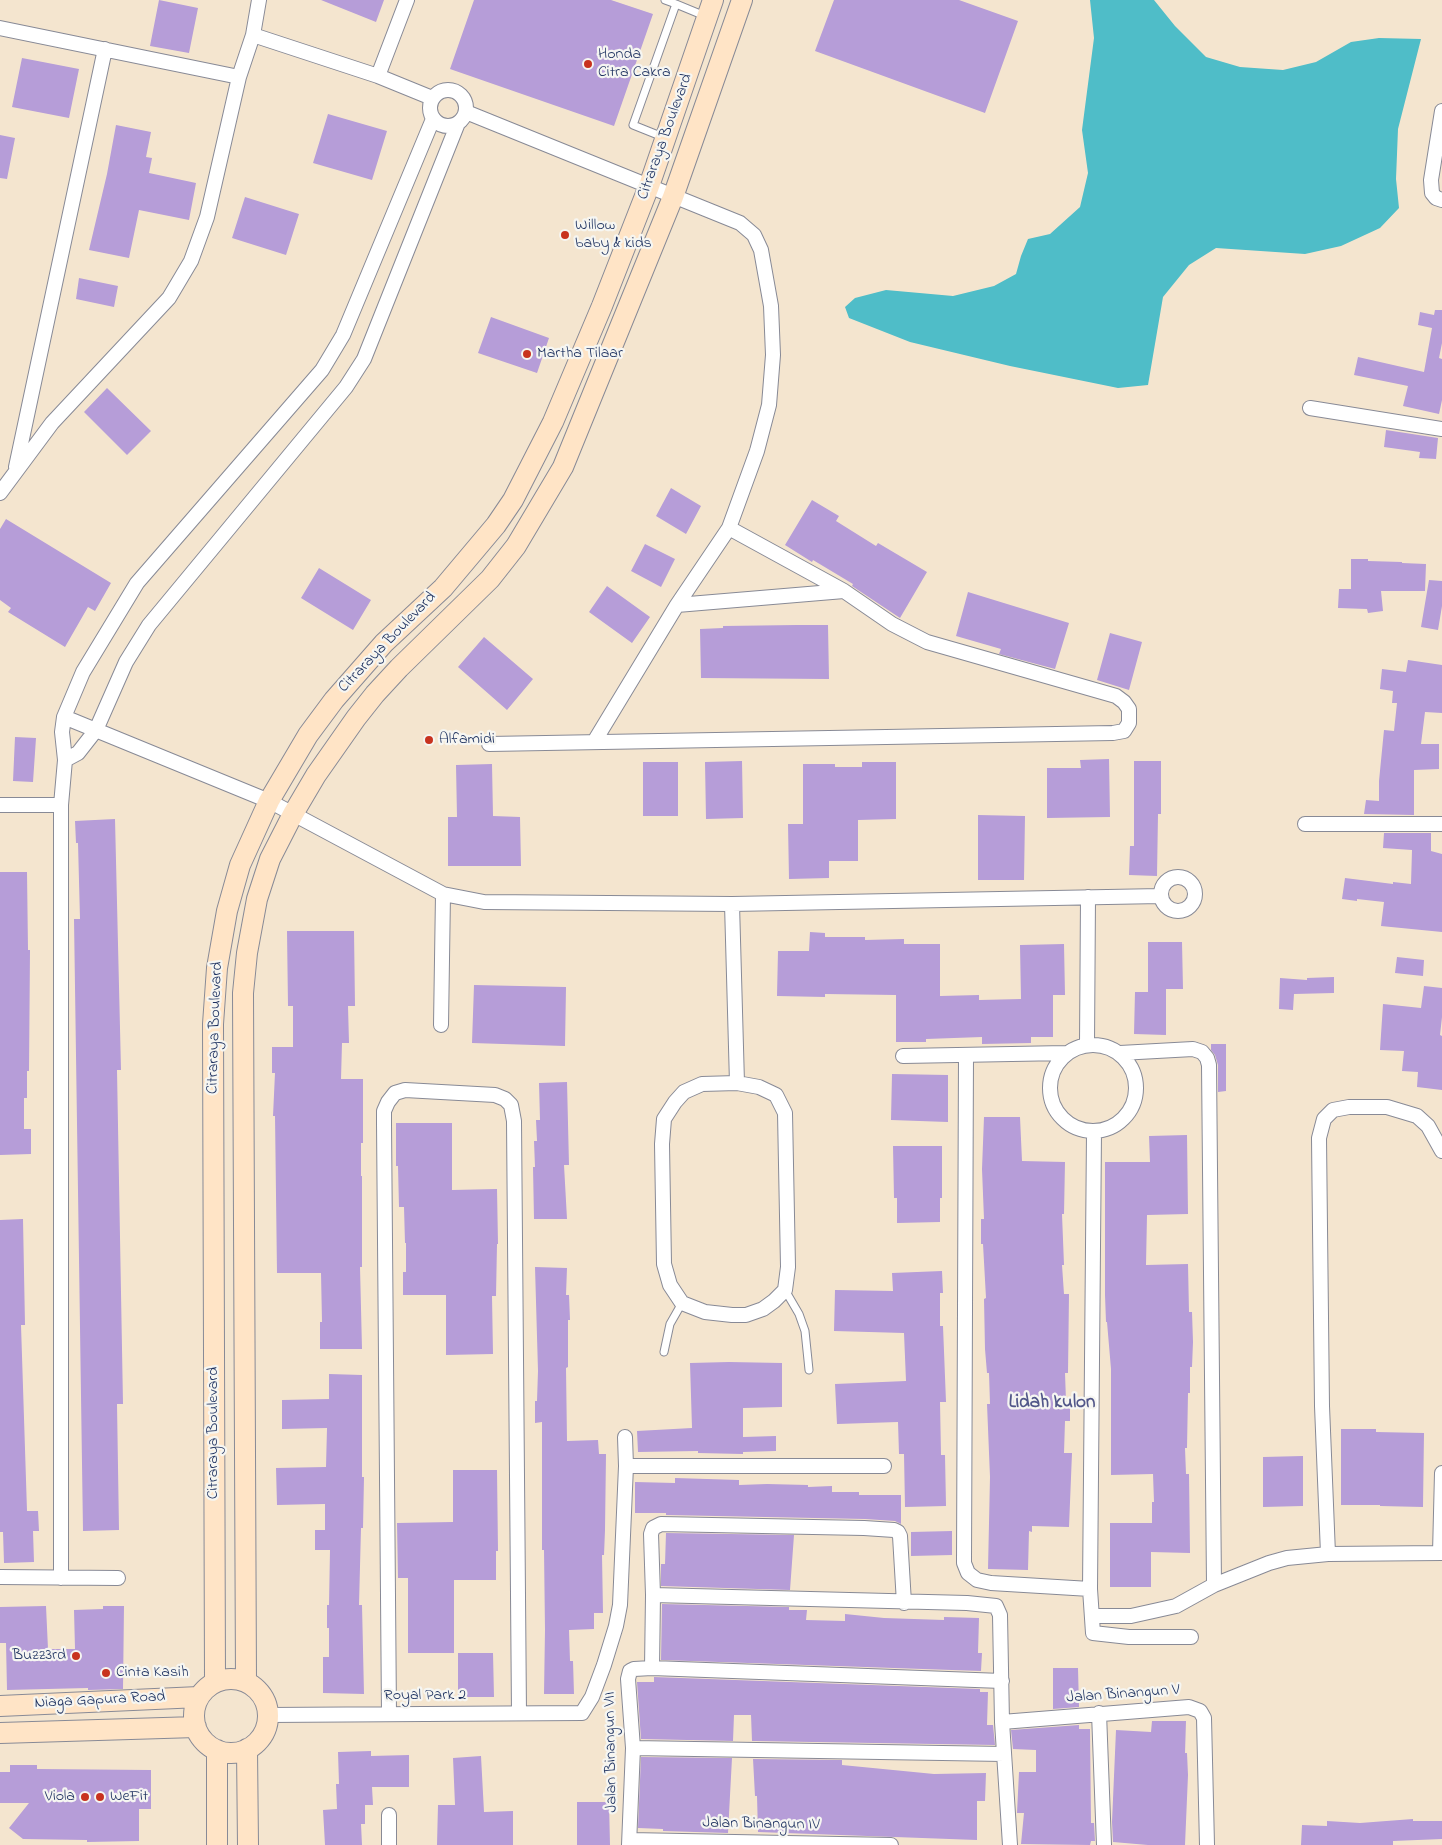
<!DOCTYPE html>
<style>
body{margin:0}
canvas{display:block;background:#f4e5cf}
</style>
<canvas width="1442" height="1845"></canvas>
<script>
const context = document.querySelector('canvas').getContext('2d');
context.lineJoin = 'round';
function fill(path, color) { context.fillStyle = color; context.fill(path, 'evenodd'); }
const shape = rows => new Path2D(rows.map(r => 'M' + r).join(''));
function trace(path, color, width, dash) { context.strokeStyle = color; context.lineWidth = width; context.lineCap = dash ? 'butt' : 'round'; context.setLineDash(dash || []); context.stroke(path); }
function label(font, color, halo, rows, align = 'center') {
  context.font = font + ' "Indie Flower",sans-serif'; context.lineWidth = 4.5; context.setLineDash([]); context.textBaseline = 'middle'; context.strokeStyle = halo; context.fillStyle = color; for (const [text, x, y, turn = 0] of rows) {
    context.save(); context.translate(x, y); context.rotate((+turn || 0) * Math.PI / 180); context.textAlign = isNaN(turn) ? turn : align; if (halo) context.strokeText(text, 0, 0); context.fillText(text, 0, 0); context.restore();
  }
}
const water = shape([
 [1090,0,1154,0,1175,26,1206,57,1240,67,1283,70,1316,62,1351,42,1379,38,1421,39,1398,129,1396,179,1399,208,1380,228,1341,246,1305,254,1216,248,1189,265,1163,297,1148,385,1118,388,1010,366,910,342,849,318,845,307,855,298,886,290,953,296,994,286,1016,274,1021,256,1028,239,1050,234,1080,207,1088,173,1082,130,1094,38]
]);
const building = shape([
 [159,0,198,8,189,53,150,46],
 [321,0,384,0,376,22],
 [474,0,611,0,653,14,614,126,450,69],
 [834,0,959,0,1018,21,985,113,815,51],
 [22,58,79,69,69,118,12,107],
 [328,114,387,131,372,180,313,163],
 [116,125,151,132,146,157,152,158,149,173,196,183,189,220,139,210,129,258,89,250,107,174],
 [0,135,15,138,7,179,0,178],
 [245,197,299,214,286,255,232,238],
 [79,278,118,286,114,307,76,299],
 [1435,310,1442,310,1442,343,1439,358,1442,359,1442,400,1439,414,1403,406,1408,386,1354,375,1358,357,1424,372,1432,328,1418,325,1420,312,1434,315],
 [491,317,549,338,537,373,478,353],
 [107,388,151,431,127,455,84,412],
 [1386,430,1438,438,1436,459,1419,458,1420,452,1384,447],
 [671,488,701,506,686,534,656,516],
 [812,500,839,516,836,521,876,546,878,543,927,572,900,618,852,586,853,584,813,560,812,562,785,545],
 [6,519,111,583,95,611,88,607,65,647,8,612,11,608,0,600,0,529],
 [645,544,675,559,661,587,631,571],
 [1351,559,1368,559,1368,561,1402,562,1402,563,1426,564,1425,591,1381,591,1383,611,1368,613,1367,609,1338,608,1339,589,1351,589],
 [319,568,371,600,353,630,301,598],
 [1429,580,1442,581,1442,606,1438,630,1421,627],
 [607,586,650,617,632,643,589,612],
 [968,592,1069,623,1055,669,999,654,1001,649,956,636],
 [797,625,828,625,829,679,701,678,700,629,723,628,723,626],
 [1110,633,1142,642,1129,690,1097,680],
 [484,637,533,679,507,710,458,667],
 [1408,660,1442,665,1442,713,1425,712,1421,744,1439,744,1439,769,1414,770,1414,815,1364,814,1366,800,1379,801,1379,781,1384,730,1394,731,1397,703,1392,703,1393,691,1380,689,1382,669,1406,672],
 [15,737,36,738,33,782,13,781],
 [1109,759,1110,817,1047,818,1047,768,1081,768,1080,760],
 [742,761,743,818,706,819,705,762],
 [1134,761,1161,761,1161,814,1158,814,1157,876,1129,875,1130,846,1134,846],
 [643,762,678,762,678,816,643,816],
 [862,762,896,762,896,819,858,820,858,861,829,861,829,878,789,879,788,824,803,824,803,764,835,764,835,767,862,767],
 [492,764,493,816,520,817,521,866,448,866,448,817,457,817,456,765],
 [978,815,1025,816,1024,880,978,880],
 [115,819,121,1070,117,1070,123,1404,117,1404,119,1530,83,1531,74,919,80,919,78,843,76,843,75,821],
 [1384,833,1431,833,1431,851,1442,854,1442,932,1381,926,1384,902,1357,899,1357,901,1342,899,1345,878,1393,884,1393,882,1411,884,1412,850,1383,848],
 [0,872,27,872,28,950,30,950,29,1071,27,1071,27,1098,24,1098,24,1129,31,1129,31,1154,0,1155],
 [287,931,354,931,355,1006,348,1006,349,1043,342,1043,341,1079,363,1079,363,1143,361,1143,361,1176,362,1176,362,1267,360,1267,362,1349,320,1349,320,1322,322,1322,321,1273,277,1273,275,1116,273,1116,275,1073,272,1073,272,1047,293,1047,293,1006,288,1006],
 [810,932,825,933,825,937,865,937,865,940,904,939,904,944,940,944,940,996,979,995,979,1000,1021,999,1020,945,1064,944,1065,995,1053,995,1053,1037,1031,1037,1031,1043,982,1044,982,1037,926,1039,926,1042,896,1042,896,995,825,994,825,997,777,996,778,951,809,951],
 [1148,942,1182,942,1183,989,1166,989,1166,1035,1134,1034,1135,992,1148,992],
 [1397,957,1424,960,1423,976,1395,973],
 [1334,977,1334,993,1294,994,1293,1010,1279,1009,1280,978,1307,980,1307,978],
 [474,985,566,987,565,1046,472,1043],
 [1424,986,1442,988,1442,1017,1440,1035,1442,1036,1442,1090,1417,1087,1418,1072,1402,1071,1404,1051,1380,1050,1383,1004,1421,1008],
 [1211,1044,1226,1044,1226,1091,1218,1092,1218,1065,1215,1055,1211,1050],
 [892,1074,948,1075,948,1122,891,1120],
 [567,1082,569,1165,564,1165,567,1219,534,1219,533,1167,535,1167,534,1141,537,1141,536,1120,540,1120,539,1083],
 [984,1117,1020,1117,1022,1161,1065,1162,1064,1214,1062,1214,1064,1265,1062,1265,1064,1294,1069,1294,1068,1373,1065,1373,1066,1401,1070,1401,1070,1421,1065,1421,1064,1453,1072,1453,1069,1527,1032,1526,1032,1532,1029,1531,1028,1570,988,1569,990,1477,987,1404,990,1404,989,1373,987,1373,985,1349,984,1299,986,1298,983,1244,981,1244,981,1219,984,1219,982,1169],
 [396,1123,452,1123,452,1190,497,1189,498,1244,497,1244,496,1296,492,1296,493,1354,446,1355,446,1295,403,1295,403,1272,406,1272,406,1243,405,1243,404,1207,399,1207,398,1166,396,1166],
 [1187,1135,1188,1214,1147,1215,1146,1265,1188,1264,1189,1312,1192,1312,1193,1342,1192,1367,1190,1367,1190,1393,1188,1393,1187,1448,1185,1448,1186,1474,1189,1474,1190,1553,1151,1552,1151,1587,1110,1587,1110,1523,1152,1523,1152,1502,1154,1502,1153,1474,1111,1475,1111,1369,1107,1322,1106,1322,1105,1295,1105,1162,1150,1162,1149,1136],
 [893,1146,942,1146,942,1198,940,1198,940,1222,897,1223,897,1198,894,1198],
 [23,1219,25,1325,21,1325,27,1511,38,1511,39,1531,33,1531,34,1562,4,1563,3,1532,0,1532,0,1220],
 [535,1267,567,1268,566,1295,569,1295,570,1320,568,1320,568,1367,566,1368,567,1441,598,1440,599,1454,606,1454,605,1530,604,1555,602,1555,603,1613,594,1613,594,1629,569,1630,570,1661,573,1661,574,1694,544,1694,545,1630,544,1550,542,1550,542,1422,535,1423,535,1401,537,1401,538,1371],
 [942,1271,943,1293,940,1293,940,1326,943,1326,946,1402,940,1402,941,1455,945,1455,946,1506,905,1507,904,1454,899,1454,898,1422,837,1424,835,1384,906,1381,904,1333,834,1331,835,1290,893,1291,892,1273],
 [729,1362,782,1363,782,1407,743,1408,743,1437,776,1436,776,1451,743,1452,743,1454,698,1453,698,1451,638,1452,637,1431,692,1428,690,1363],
 [329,1374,362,1375,362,1477,364,1477,363,1528,361,1528,359,1605,362,1605,364,1694,323,1693,323,1657,329,1657,329,1628,327,1628,327,1605,329,1605,330,1550,315,1550,315,1530,325,1530,325,1504,277,1505,276,1468,326,1467,327,1428,282,1429,282,1400,329,1399],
 [1341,1429,1376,1429,1376,1432,1424,1433,1423,1507,1380,1506,1380,1505,1341,1505],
 [1303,1456,1303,1506,1263,1507,1263,1457],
 [453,1470,497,1470,498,1551,496,1551,496,1580,454,1580,454,1653,408,1653,408,1578,398,1578,397,1523,453,1522],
 [675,1478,739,1480,739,1485,767,1484,808,1485,808,1487,832,1486,832,1492,859,1492,859,1495,901,1495,901,1524,895,1521,865,1519,666,1515,666,1513,635,1513,635,1482,675,1483],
 [952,1531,952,1555,911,1556,911,1532],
 [666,1533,794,1535,790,1590,661,1586,661,1564,665,1564],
 [662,1604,789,1607,789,1610,807,1610,806,1620,845,1621,845,1614,884,1618,944,1620,944,1617,979,1618,978,1653,982,1653,981,1671,661,1660],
 [46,1606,48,1649,75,1649,74,1610,103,1609,103,1606,124,1606,123,1689,88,1690,88,1688,7,1690,6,1643,0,1643,0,1607],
 [458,1653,493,1653,494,1697,458,1697],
 [1053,1668,1078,1668,1079,1707,1053,1709],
 [654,1677,980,1689,980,1692,988,1692,987,1725,993,1725,995,1745,752,1741,751,1715,734,1715,733,1741,641,1739,637,1682,654,1682],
 [1152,1721,1186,1721,1185,1753,1187,1753,1188,1775,1185,1845,1148,1845,1113,1842,1112,1822,1116,1730,1151,1732],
 [1079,1725,1079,1729,1090,1729,1091,1823,1094,1823,1095,1841,1091,1841,1090,1845,1021,1844,1024,1813,1017,1813,1019,1772,1036,1772,1036,1750,1013,1749,1011,1730],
 [371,1751,371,1756,409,1755,409,1787,372,1787,373,1805,365,1805,365,1824,361,1824,362,1845,325,1845,323,1810,337,1809,336,1784,339,1784,338,1752],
 [481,1756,484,1812,513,1811,513,1845,437,1845,438,1805,455,1805,453,1758],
 [641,1757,732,1758,728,1833,663,1831,663,1829,638,1828],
 [753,1759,842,1760,842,1765,934,1774,986,1773,985,1801,977,1801,977,1840,758,1832,757,1796,755,1796],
 [10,1765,37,1765,37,1769,151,1770,151,1809,139,1809,139,1841,87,1842,87,1840,23,1839,9,1828,29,1803,0,1803,0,1772,10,1772],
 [577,1802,609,1802,610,1845,577,1845],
 [1413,1819,1413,1821,1442,1821,1442,1839,1393,1841,1393,1845,1301,1845,1302,1825,1327,1826,1327,1821,1360,1823]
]);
const lane = shape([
 [665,0,676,4],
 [663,137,633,125,676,4,705,16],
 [785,1290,799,1314,805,1331,809,1370],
 [664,1352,670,1324,682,1303]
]);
const street = shape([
 [0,28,239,77],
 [253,35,378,76,432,98],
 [378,76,407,0],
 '430 108a18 18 0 1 1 36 0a18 18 0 1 1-36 0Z',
 [1442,111,1431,180,1432,193,1436,198,1442,200],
 [466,112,740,223,754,235,761,250,771,306,773,355,769,405,757,451,729,528,677,605,594,742],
 [1310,408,1442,429],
 [16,467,105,49],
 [0,493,52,423,169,298,191,261,207,217,239,77,253,35,259,0],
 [677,605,844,591],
 [64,717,269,801,443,894,484,902,732,904,1161,896],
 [489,744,1113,733,1124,731,1129,723,1129,709,1124,702,1116,696,927,642,892,624,844,591,729,528],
 [65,760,78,753,96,730,126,662,149,625,346,387,364,359,458,123],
 [0,805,61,805],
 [1305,824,1442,824],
 '1161 894a17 17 0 1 1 34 0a17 17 0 1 1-34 0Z',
 [732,904,737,1083],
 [441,1025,443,894],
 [1087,1044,1088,897],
 '1050 1088a43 43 0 1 1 86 0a43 43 0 1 1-86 0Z',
 [1120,1053,1193,1049,1202,1052,1207,1058,1209,1065,1214,1585],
 [966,1055,964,1563,968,1573,977,1580,991,1583,1090,1589],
 [903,1056,1066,1053],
 [737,1083,759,1087,776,1095,785,1113,788,1267,785,1290,774,1301,763,1309,746,1315,732,1315,705,1312,682,1303,670,1285,664,1264,662,1144,664,1119,675,1102,684,1092,702,1084,737,1083],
 [1094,1132,1090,1589,1093,1633,1129,1637,1191,1637],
 [626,1466,884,1466],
 [1440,1553,1442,1473],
 [1328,1554,1322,1406,1319,1138,1324,1119,1333,1110,1349,1107,1387,1107,1417,1116,1428,1126,1442,1151],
 [0,1577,118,1578],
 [61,1578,61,805,65,760,62,732,64,717,83,672,137,583,322,370,343,335,433,119],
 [653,1595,967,1603,996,1606,1000,1615,1002,1722,1010,1845],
 [1092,1616,1131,1616,1176,1606,1214,1585,1269,1563,1287,1558,1328,1554,1442,1553],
 [652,1668,653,1595,651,1534,653,1528,661,1524,864,1528,894,1530,898,1532,900,1536,904,1603],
 [1099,1713,1104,1845],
 [389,1714,384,1123,384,1111,388,1102,395,1093,405,1090,495,1095,505,1099,511,1105,514,1121,519,1713],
 [268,1715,582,1713,592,1697,604,1665,616,1626,620,1605,626,1466,625,1437],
 [1002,1722,1189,1707,1200,1711,1204,1718,1207,1845],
 [633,1748,1004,1754],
 [389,1815,389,1845],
 [630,1840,891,1845],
 [629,1845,633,1748,628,1679,630,1671,634,1669,652,1668,1002,1681]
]);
const secondary = shape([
 '194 1716a37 37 0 1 1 74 0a37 37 0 1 1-74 0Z',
 [215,1682,213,1024,217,968,227,911,240,865,269,801,308,735,334,700,384,643,443,588,496,525,513,500,553,422,602,306,649,186,713,0],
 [246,1682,243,993,247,953,257,899,270,859,293,814,316,775,356,718,375,694,399,668,490,579,516,546,563,467,673,197,742,0],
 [0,1706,199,1697],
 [0,1733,196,1727],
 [247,1749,248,1845],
 [217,1750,217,1845]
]);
const markers = [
 [588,64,5,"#c8321e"],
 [565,235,5,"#c8321e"],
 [527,354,5,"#c8321e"],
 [429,740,5,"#c8321e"],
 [76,1656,5,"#c8321e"],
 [106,1673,5,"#c8321e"],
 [85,1797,5,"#c8321e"],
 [100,1797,5,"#c8321e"]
];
const poiNames = [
 ["Honda",598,55],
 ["Citra Cakra",598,73],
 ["Willow",575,226],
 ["baby & kids",575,244],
 ["Martha Tilaar",537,354],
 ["Alfamidi",439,740],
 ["Buzz3rd",66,1656,"right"],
 ["Cinta Kasih",116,1673],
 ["Viola",75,1797,"right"],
 ["WeFit",110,1797]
];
const streetNames = [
 ["Citraraya Boulevard",666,137,-70],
 ["Citraraya Boulevard",388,643,-46],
 ["Citraraya Boulevard",216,1028,-88],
 ["Citraraya Boulevard",214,1433,-90],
 ["Jalan Binangun V",1123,1695,-4],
 ["Royal Park 2",425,1696],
 ["Niaga Gapura Road",100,1701,-3],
 ["Jalan Binangun VII",612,1752,-91],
 ["Jalan Binangun IV",761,1825,1]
];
const quarterNames = [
 ["Lidah kulon",1052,1404]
];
fill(water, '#4fbdc8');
fill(building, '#b69dd8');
trace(lane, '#888a96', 9);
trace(street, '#888a96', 16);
trace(secondary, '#888a96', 22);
trace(lane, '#fff', 7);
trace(street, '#fff', 14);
trace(secondary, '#ffe4c6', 20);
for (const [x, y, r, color] of markers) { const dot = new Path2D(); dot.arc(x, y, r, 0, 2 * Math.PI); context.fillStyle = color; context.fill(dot); trace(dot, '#f6f6f2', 2); }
label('16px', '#1b2f5e', '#f6f6f2', poiNames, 'left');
label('16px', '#1b2f5e', '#f6f6f2', streetNames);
label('bold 19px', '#515689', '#f6f6f2', quarterNames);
</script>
